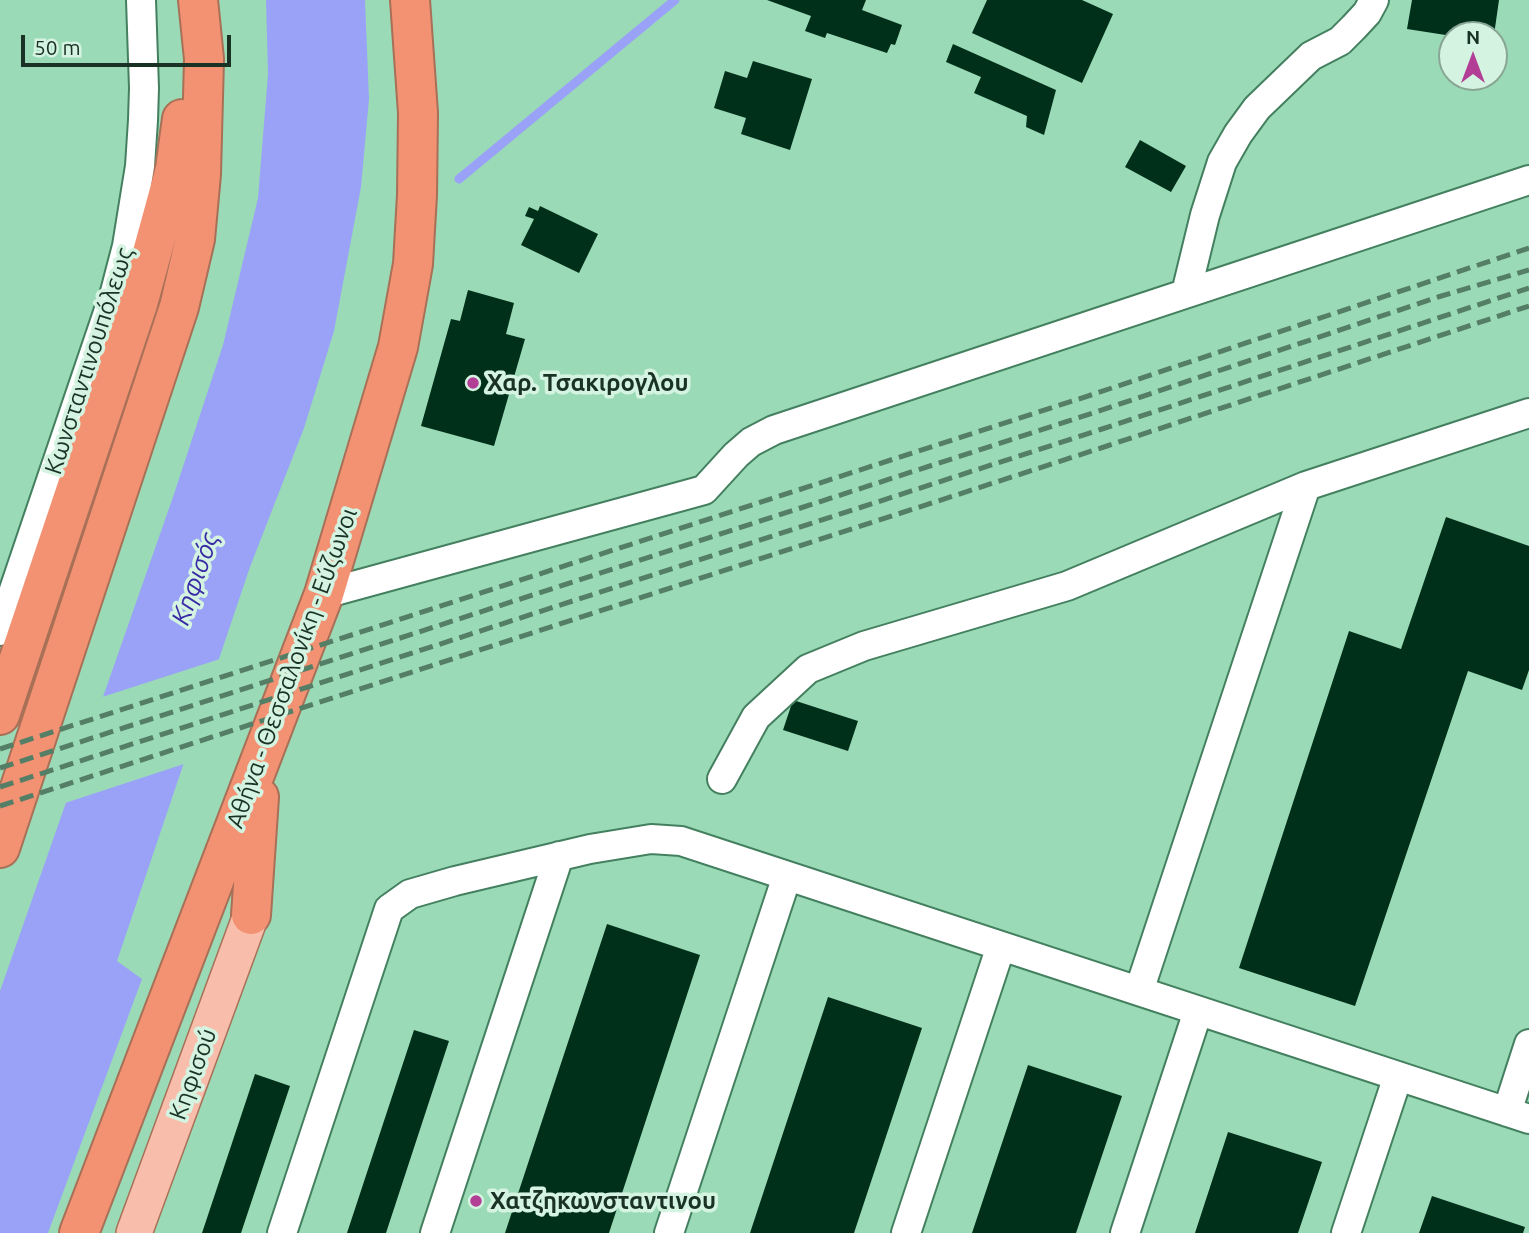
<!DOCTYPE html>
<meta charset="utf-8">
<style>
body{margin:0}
#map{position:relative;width:1529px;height:1233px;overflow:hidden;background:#9bdab6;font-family:Ubuntu,sans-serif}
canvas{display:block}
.north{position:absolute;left:1438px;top:21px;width:70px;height:70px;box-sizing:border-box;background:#d4f3e0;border:2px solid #89a695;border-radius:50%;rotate:0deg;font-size:19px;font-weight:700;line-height:28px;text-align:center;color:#193224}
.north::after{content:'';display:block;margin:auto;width:24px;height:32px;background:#b23e96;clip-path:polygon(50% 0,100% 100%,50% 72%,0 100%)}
.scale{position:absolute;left:21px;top:35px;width:210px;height:32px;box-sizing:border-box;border:4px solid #193224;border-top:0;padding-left:9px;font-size:21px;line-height:24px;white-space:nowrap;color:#193224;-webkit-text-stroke:5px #d4f3e0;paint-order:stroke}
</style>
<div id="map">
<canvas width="1529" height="1233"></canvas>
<div class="north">N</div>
<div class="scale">50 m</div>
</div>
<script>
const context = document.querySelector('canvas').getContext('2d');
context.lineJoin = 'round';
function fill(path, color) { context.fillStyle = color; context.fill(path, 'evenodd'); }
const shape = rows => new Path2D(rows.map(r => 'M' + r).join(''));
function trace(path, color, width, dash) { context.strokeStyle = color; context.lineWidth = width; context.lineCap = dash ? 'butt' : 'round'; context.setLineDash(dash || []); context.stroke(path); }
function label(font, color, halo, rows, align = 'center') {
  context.font = font + ' Ubuntu,sans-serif'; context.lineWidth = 7; context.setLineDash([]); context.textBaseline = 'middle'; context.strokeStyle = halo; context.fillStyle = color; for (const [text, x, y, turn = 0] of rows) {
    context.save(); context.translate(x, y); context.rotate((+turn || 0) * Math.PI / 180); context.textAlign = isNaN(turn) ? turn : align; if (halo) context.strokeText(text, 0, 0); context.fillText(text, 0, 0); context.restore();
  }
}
const water = shape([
 [266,0,365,0,369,99,361,187,334,331,304,428,250,567,117,961,142,979,48,1233,0,1233,0,991,173,497,223,345,258,198,268,74]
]);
const pier = shape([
 [223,658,187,763,62,804,99,698]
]);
const stream = shape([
 [459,179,675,0]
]);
const building = shape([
 [767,0,866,0,862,10,902,25,895,45,891,44,887,53,827,33,825,38,805,31,811,16],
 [987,0,1082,0,1113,14,1082,83,972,33],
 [1412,0,1499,0,1494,35,1452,36,1407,29],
 [953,44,1056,90,1044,135,1026,127,1027,116,974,93,981,77,946,62],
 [753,61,812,79,790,150,741,134,746,118,714,108,725,71,747,78],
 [1140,140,1186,166,1171,192,1125,167],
 [540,206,598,234,579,273,521,245,534,219,525,216,529,207,538,211],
 [468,290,514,303,506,334,525,339,494,446,421,426,451,319,460,321],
 [1446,517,1529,546,1529,670,1522,690,1468,671,1355,1006,1239,968,1349,631,1401,649],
 [793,700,858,721,848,751,783,730],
 [607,924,700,955,609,1233,505,1233],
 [828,997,922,1028,854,1233,750,1233],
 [414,1030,449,1041,386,1233,347,1233],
 [1028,1065,1122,1096,1076,1233,972,1233],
 [255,1074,290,1086,241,1233,202,1233],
 [1228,1132,1322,1162,1298,1233,1195,1233],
 [1432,1196,1525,1227,1523,1233,1419,1233]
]);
const minor = shape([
 [1186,293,1205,215,1222,162,1238,134,1257,108,1311,56,1340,41,1354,27,1367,13,1374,0],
 [324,594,704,490,736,455,751,442,774,430,1529,180],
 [0,631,115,292,127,246,140,166,143,120,144,88,141,0],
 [722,779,756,717,808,669,864,646,1067,586,1306,486,1529,413],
 [1139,991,1306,486],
 [1507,1112,1529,1044],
 [282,1233,389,909,410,894,455,881,590,849,651,839,681,841,1529,1119],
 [435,1233,559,856],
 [669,1233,787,876],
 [906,1233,1001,946],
 [1125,1233,1198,1011],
 [1346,1233,1398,1076]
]);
const major = shape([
 [134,1233,251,915]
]);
const highway = shape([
 [0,715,138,304,175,169,182,119],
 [0,848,179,307,195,239,201,174,204,59,198,0],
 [251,915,259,797],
 [79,1233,324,594,398,347,413,264,417,195,418,113,410,0]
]);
const rail = shape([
 [0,749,1091,395,1529,248],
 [0,768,1096,412,1438,297,1529,270],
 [0,787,1102,429,1529,288],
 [0,806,1107,446,1529,306]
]);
const markers = [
 [473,383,7,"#b23e96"],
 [476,1201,7,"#b23e96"]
];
const streetNames = [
 ["Κωνσταντινουπόλεως",89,361,-72],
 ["Αθήνα - Θεσσαλονίκη - Εύζωνοι",292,668,-70],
 ["Κηφισού",193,1074,-70]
];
const poiNames = [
 ["Χαρ. Τσακιρογλου",487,383],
 ["Χατζηκωνσταντινου",490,1201]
];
const waterNames = [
 ["Κηφισός",195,579,-71]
];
fill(water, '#9aa2f8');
fill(pier, '#9bdab6');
trace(stream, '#9aa2f8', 9);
fill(building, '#00301a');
trace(minor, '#448060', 32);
trace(major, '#a77057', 38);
trace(highway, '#a77057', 42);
trace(minor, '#fff', 28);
trace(major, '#f8beab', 35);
trace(highway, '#f39273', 38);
trace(rail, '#547e66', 5, [14, 7]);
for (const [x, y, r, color] of markers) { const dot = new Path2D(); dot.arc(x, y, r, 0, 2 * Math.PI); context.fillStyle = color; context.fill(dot); trace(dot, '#d4f3e0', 2.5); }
label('24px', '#193224', '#d4f3e0', streetNames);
label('bold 24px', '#193224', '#d4f3e0', poiNames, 'left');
label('italic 26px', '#392ba5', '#d4f3e0', waterNames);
</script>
